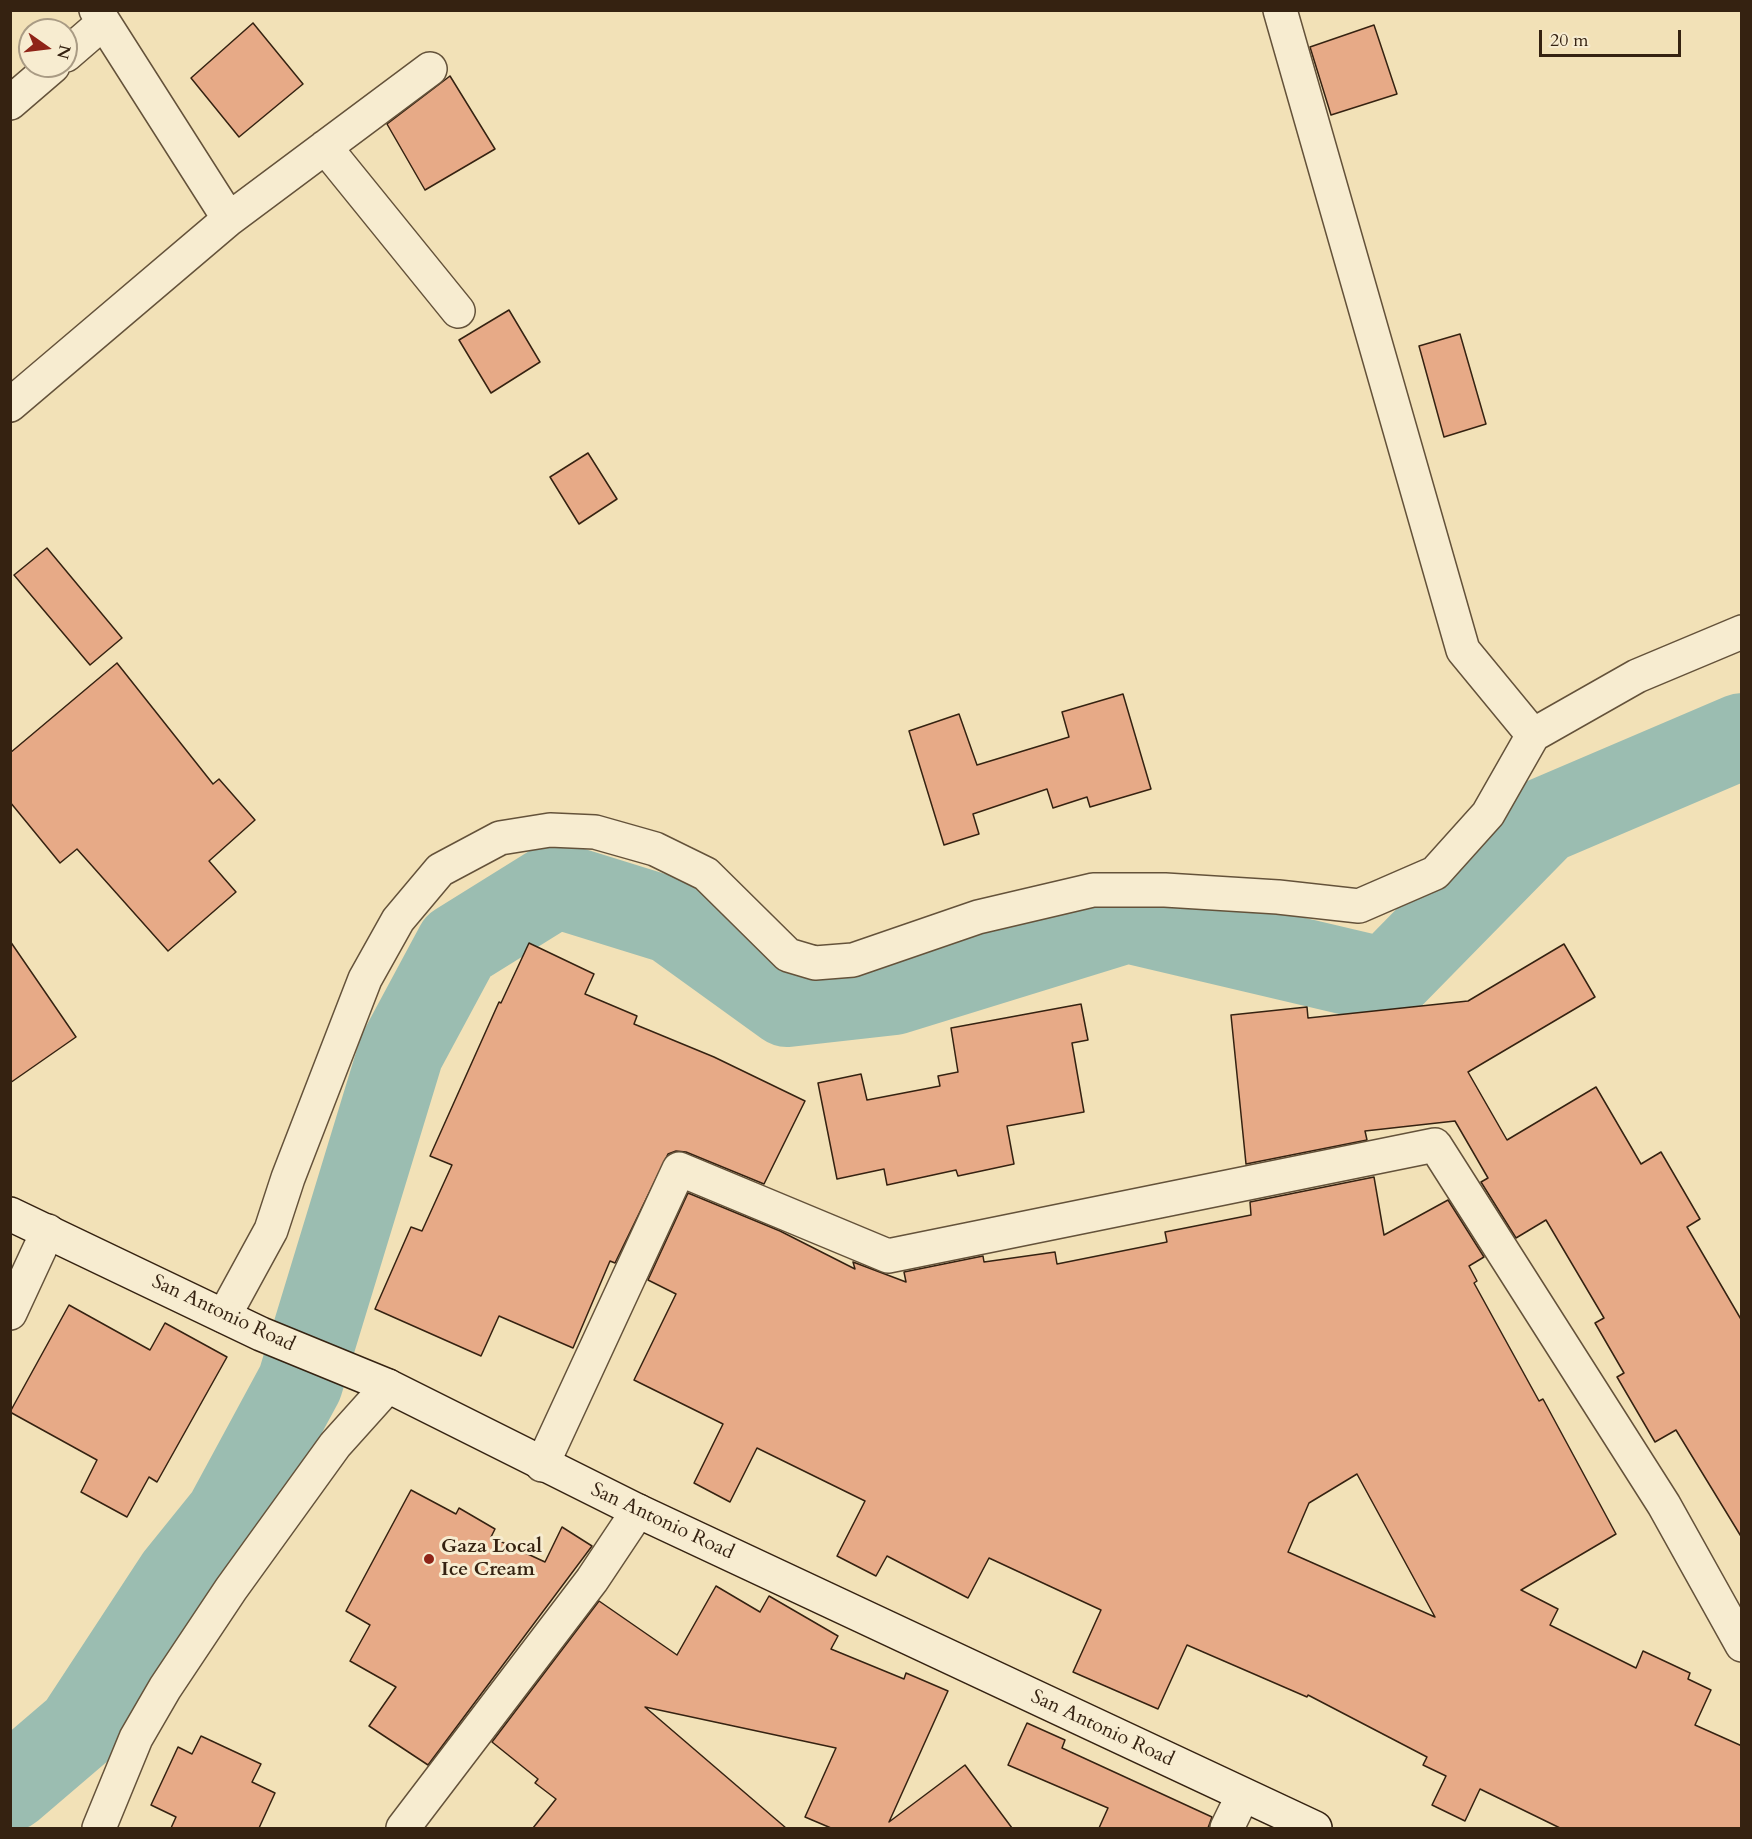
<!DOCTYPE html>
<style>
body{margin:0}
#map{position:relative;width:1752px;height:1839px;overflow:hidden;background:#f2e1b7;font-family:Cardo,serif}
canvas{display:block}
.frame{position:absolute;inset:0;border:12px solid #352211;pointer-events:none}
.north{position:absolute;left:18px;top:18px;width:60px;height:60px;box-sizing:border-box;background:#f7ecd0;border:2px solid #a99b84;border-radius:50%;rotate:104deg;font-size:16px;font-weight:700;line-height:24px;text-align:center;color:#352211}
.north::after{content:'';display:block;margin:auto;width:21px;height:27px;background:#8f2418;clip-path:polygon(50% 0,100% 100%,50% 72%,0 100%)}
.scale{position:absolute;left:1539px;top:30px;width:142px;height:27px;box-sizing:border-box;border:3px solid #352211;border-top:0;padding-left:8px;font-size:18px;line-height:21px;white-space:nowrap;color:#352211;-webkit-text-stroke:4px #f7ecd0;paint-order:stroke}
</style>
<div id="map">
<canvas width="1752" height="1839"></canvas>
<div class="frame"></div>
<div class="north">N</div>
<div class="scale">20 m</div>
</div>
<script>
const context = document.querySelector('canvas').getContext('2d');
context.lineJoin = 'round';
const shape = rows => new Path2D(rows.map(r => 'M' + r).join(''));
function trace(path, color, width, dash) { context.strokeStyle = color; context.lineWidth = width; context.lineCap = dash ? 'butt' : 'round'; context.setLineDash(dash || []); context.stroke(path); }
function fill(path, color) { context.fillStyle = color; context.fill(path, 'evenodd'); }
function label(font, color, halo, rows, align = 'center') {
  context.font = font + ' Cardo,serif'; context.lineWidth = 6; context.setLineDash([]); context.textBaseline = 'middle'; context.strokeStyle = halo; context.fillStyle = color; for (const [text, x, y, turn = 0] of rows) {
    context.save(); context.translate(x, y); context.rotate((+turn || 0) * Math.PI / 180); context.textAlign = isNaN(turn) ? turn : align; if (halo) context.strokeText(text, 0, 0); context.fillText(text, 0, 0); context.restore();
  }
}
const river = shape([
 [10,1788,79,1729,178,1578,228,1516,300,1383,401,1052,458,946,556,885,672,921,787,1004,894,992,1127,920,1386,981,1543,821,1742,736]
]);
const building = shape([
 [253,23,303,84,239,137,191,78,253,23],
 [1374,25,1397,94,1331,115,1310,47,1374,25],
 [450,76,495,149,425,190,387,124,450,76],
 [509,310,540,362,491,393,459,340,509,310],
 [1460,334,1486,424,1444,437,1419,346,1460,334],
 [588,453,617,499,579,524,550,477,588,453],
 [47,548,122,638,90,665,14,575,47,548],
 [117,663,213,784,219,779,255,820,209,861,236,892,168,951,77,849,60,863,10,802,10,753,117,663],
 [1123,694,1151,789,1090,807,1087,797,1053,808,1047,789,973,814,979,834,944,845,909,731,959,714,977,765,1069,737,1062,712,1123,694],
 [10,941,76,1037,10,1083,10,941],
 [529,943,594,974,585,994,637,1016,634,1024,714,1057,805,1101,764,1184,686,1152,676,1151,668,1154,615,1263,610,1261,573,1348,499,1316,481,1356,375,1309,411,1227,422,1231,452,1165,430,1156,499,1002,501,1003,529,943],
 [1564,944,1595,997,1468,1072,1507,1140,1596,1087,1641,1164,1661,1152,1700,1219,1687,1227,1742,1321,1742,1538,1676,1430,1655,1442,1617,1377,1624,1373,1595,1323,1604,1318,1546,1220,1516,1238,1481,1182,1488,1178,1455,1121,1365,1131,1367,1140,1246,1164,1231,1015,1307,1007,1308,1018,1468,1001,1564,944],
 [1081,1004,1088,1040,1072,1043,1084,1112,1007,1126,1014,1164,958,1176,956,1170,887,1185,884,1169,837,1179,818,1083,861,1074,867,1100,940,1086,938,1076,958,1072,951,1028,1081,1004],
 [1374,1177,1384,1235,1448,1200,1484,1257,1469,1266,1477,1281,1474,1283,1539,1401,1543,1399,1616,1534,1521,1590,1558,1609,1550,1625,1636,1668,1643,1651,1690,1673,1688,1679,1711,1690,1695,1725,1742,1746,1742,1828,1560,1828,1480,1789,1465,1821,1432,1805,1446,1776,1423,1765,1427,1757,1308,1695,1307,1697,1187,1645,1158,1709,1073,1672,1101,1610,989,1558,968,1598,887,1556,876,1576,837,1556,865,1501,757,1448,730,1502,694,1483,723,1424,634,1380,676,1294,648,1280,688,1193,780,1231,855,1269,853,1262,906,1282,904,1272,983,1256,984,1262,1055,1252,1057,1264,1167,1242,1165,1232,1251,1215,1250,1202,1374,1177],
 [1357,1474,1435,1617,1288,1552,1309,1503,1357,1474],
 [69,1305,150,1350,165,1323,227,1357,157,1482,149,1477,127,1517,81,1492,97,1460,10,1412,69,1305],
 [411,1490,456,1514,459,1508,495,1529,491,1537,545,1562,562,1527,592,1546,428,1765,369,1726,396,1687,350,1661,370,1625,346,1611,411,1490],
 [716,1586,760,1612,769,1596,838,1636,831,1649,904,1679,906,1673,948,1691,889,1822,965,1765,1012,1828,831,1828,805,1817,836,1748,645,1707,786,1828,533,1828,556,1799,535,1783,538,1779,492,1742,599,1601,677,1655,716,1586],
 [1027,1723,1065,1740,1062,1748,1212,1817,1208,1828,1099,1828,1108,1808,1008,1765,1027,1723],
 [201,1736,261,1764,252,1782,275,1793,259,1828,171,1828,176,1817,151,1805,178,1747,192,1754,201,1736]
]);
const street = shape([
 [1280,10,1463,650,1533,735],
 [66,55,103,23],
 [10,103,53,66],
 [325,147,458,311],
 [229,219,430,69],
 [10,405,229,219,96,10],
 [10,1313,48,1231],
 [224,1316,271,1230,288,1178,365,979,398,920,440,870,500,838,550,830,595,832,655,849,706,874,788,955,815,963,853,960,978,917,1093,890,1165,890,1278,897,1359,906,1435,873,1488,814,1533,735,1637,676,1742,632],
 [542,1465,679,1169,888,1256,1435,1145,1664,1505,1742,1645],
 [99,1828,136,1738,165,1688,231,1589,335,1445,388,1386],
 [403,1828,592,1580,638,1511],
 [1227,1828,1243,1795]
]);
const secondary = shape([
 [10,1214,261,1334,388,1386,638,1511,1315,1828]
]);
const markers = [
 [429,1559,6,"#8f2418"]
];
const streetNames = [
 ["San Antonio Road",223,1314,25],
 ["San Antonio Road",662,1522,25],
 ["San Antonio Road",1102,1729,25]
];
const poiNames = [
 ["Gaza Local",441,1547],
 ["Ice Cream",441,1570]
];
trace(river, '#9bbdb1', 86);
fill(building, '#e7aa87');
trace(building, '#352211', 1.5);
trace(street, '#64523a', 36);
trace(secondary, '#352211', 36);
trace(street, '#f7ecd0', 33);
trace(secondary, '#f7ecd0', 33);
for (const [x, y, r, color] of markers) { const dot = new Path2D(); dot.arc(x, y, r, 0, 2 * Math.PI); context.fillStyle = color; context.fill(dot); trace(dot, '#f7ecd0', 2); }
label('20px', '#352211', '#f7ecd0', streetNames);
label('bold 20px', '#352211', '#f7ecd0', poiNames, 'left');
</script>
